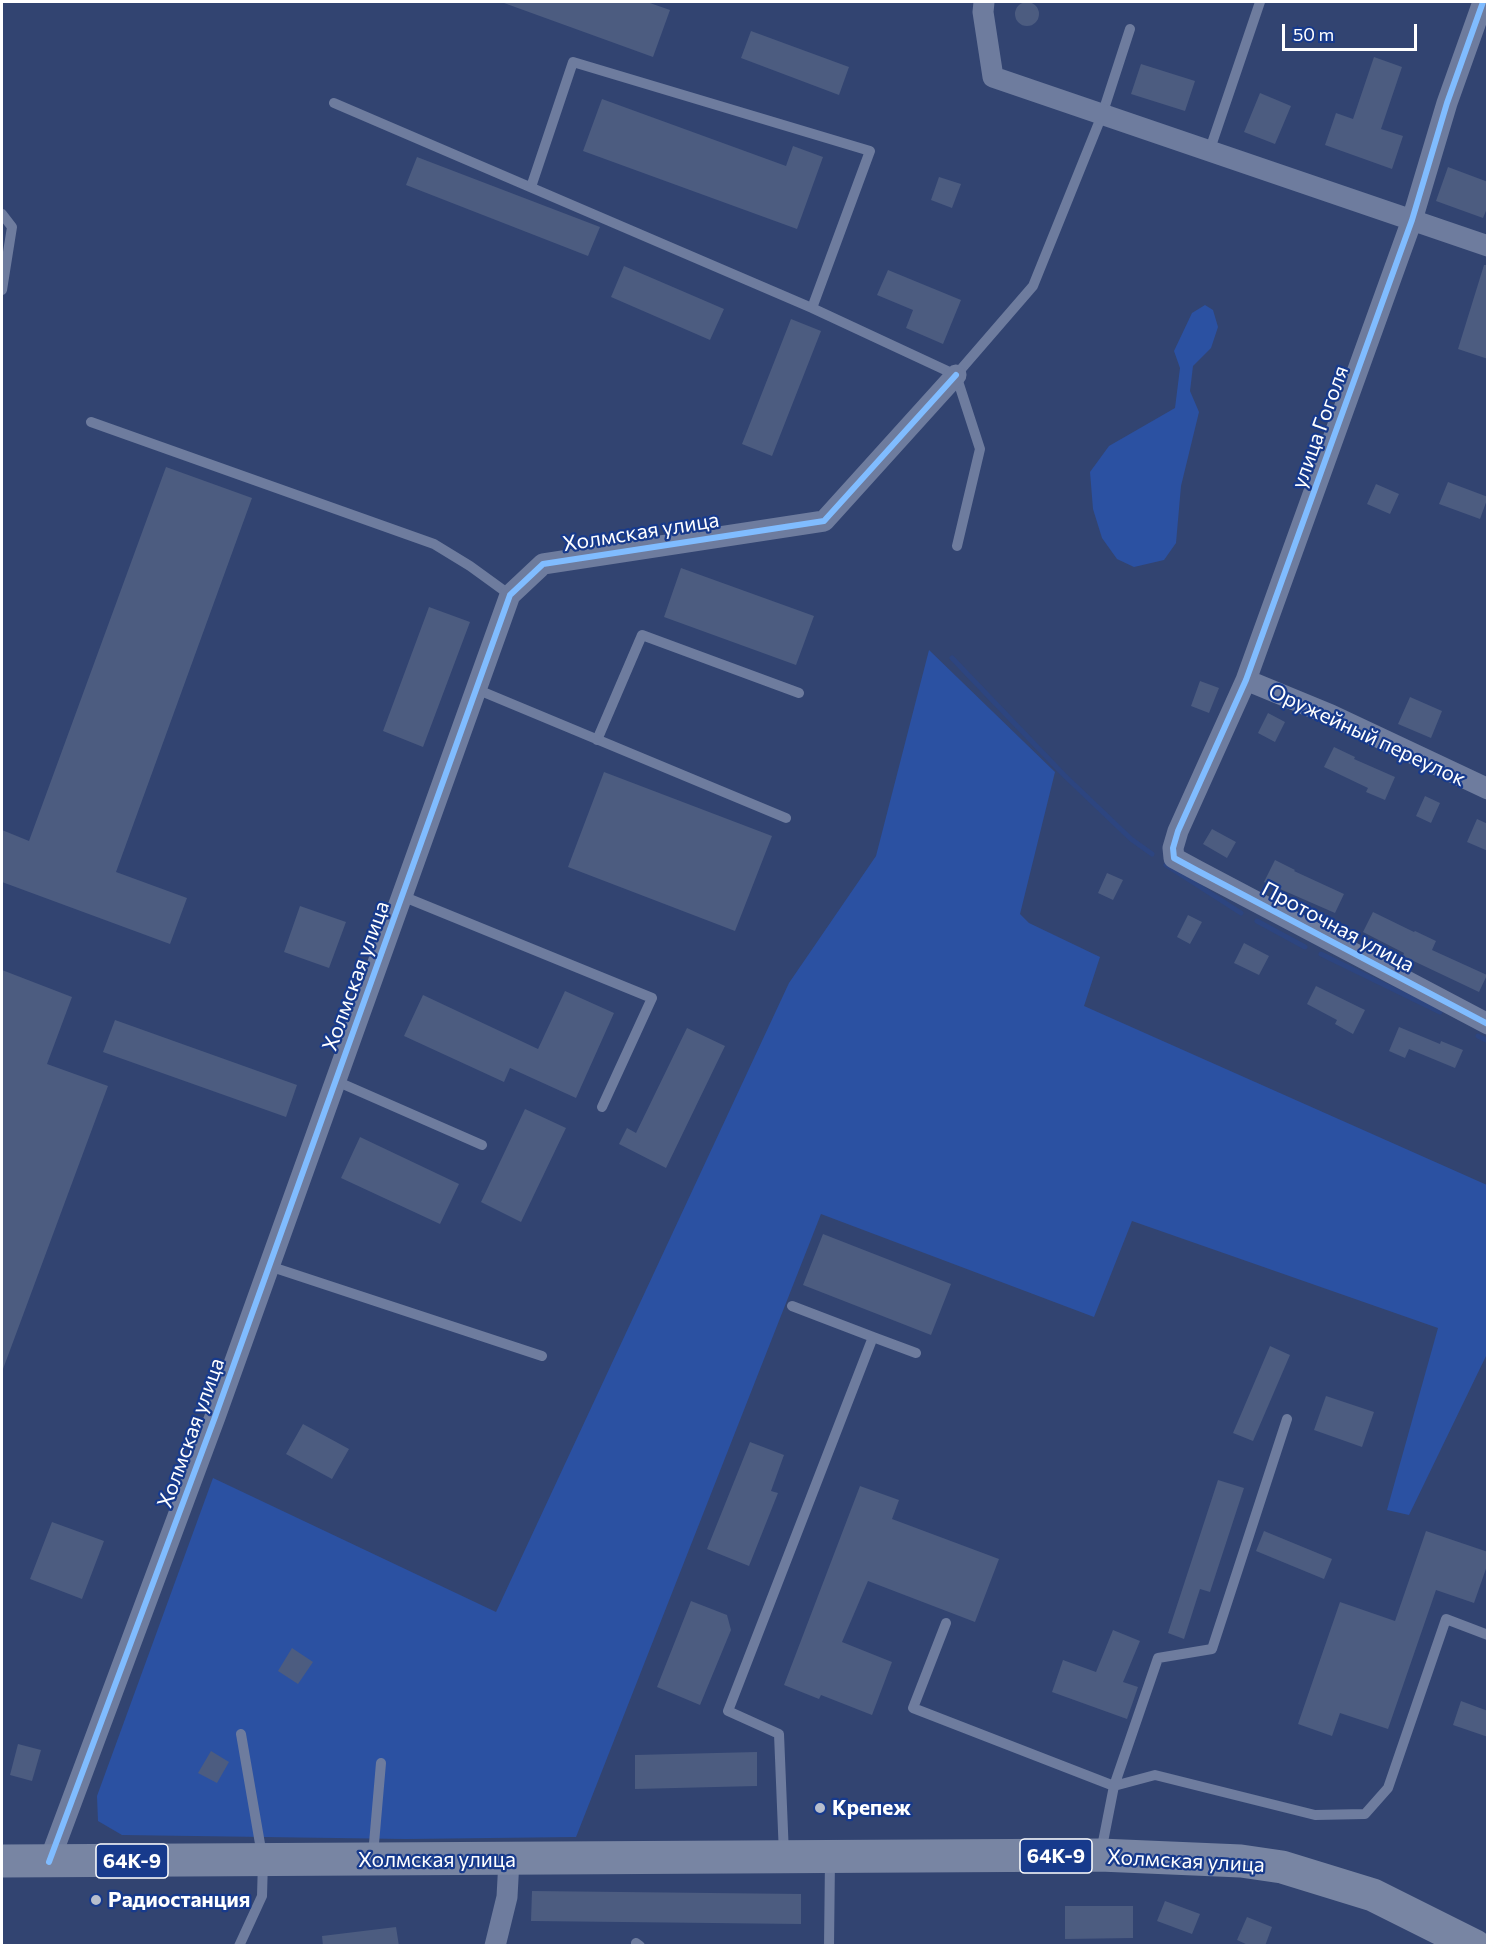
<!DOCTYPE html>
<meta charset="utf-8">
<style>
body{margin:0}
#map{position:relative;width:1489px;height:1947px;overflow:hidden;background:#324471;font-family:Commissioner,sans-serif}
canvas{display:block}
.frame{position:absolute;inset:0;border:3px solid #fff;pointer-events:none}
.scale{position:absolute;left:1282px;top:24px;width:135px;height:27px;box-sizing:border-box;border:3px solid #fff;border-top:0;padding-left:8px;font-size:18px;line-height:21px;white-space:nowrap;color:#fff;-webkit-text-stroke:4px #173a8c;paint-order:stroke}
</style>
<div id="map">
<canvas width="1489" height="1947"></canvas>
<div class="frame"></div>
<div class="scale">50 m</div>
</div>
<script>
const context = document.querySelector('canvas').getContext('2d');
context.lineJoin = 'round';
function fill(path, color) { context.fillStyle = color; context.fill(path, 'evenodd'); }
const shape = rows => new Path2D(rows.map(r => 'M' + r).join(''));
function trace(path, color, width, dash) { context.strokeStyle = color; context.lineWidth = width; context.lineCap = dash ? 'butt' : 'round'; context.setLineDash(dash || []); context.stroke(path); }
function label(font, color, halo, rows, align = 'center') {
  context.font = font + ' Commissioner,sans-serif'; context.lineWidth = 4.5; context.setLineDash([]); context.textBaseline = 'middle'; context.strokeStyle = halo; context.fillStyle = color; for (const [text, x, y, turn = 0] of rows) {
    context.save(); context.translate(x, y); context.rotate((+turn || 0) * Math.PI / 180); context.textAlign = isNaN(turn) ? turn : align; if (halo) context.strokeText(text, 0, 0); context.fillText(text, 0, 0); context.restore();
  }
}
const green = shape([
 [1205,305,1213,310,1218,327,1211,348,1193,366,1190,391,1199,412,1181,486,1176,543,1164,560,1134,567,1117,559,1102,538,1093,509,1090,472,1109,446,1175,408,1180,368,1174,351,1192,313],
 [929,650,1055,772,1020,914,1029,923,1100,957,1084,1006,1487,1185,1487,1354,1409,1515,1387,1510,1438,1328,1132,1221,1094,1317,821,1214,576,1837,406,1839,122,1835,98,1821,97,1796,213,1478,496,1612,789,983,876,856]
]);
const stream = shape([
 [952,658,1064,775,1131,839,1152,854],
 [1166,865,1241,913],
 [1257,921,1305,947],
 [1321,954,1440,1012],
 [1478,1036,1488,1041]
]);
const building = shape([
 '1015 14a12 12 0 1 1 24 0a12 12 0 1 1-24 0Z',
 [504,2,647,2,670,10,653,57,504,3],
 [751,31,849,67,839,95,741,58],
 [1374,57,1402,67,1381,129,1403,136,1392,169,1325,145,1336,113,1353,119],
 [1141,64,1195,81,1185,111,1131,94],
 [1260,93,1291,106,1275,144,1244,132],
 [602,99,786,166,793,146,823,157,797,229,583,151],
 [417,157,600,227,588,256,406,185],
 [1448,167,1488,182,1488,206,1483,218,1436,201],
 [939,177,961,184,952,208,931,200],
 [1484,265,1488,265,1488,359,1458,349],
 [624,266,724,309,710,340,611,297],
 [888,270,961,300,943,344,906,328,913,310,877,295],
 [791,319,821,331,772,456,742,444],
 [166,467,252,498,116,872,187,898,170,944,2,882,2,830,29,841],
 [1448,482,1488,497,1480,519,1439,504],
 [1376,484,1399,494,1390,514,1367,504],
 [681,568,814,616,796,665,664,617],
 [429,607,470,622,423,747,383,731],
 [1200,681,1219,688,1209,713,1191,706],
 [1410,697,1442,711,1431,738,1398,724],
 [1268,713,1285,722,1275,742,1258,733],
 [1334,747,1355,757,1354,759,1395,777,1385,800,1366,792,1368,788,1324,767],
 [604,772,772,836,735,931,568,867],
 [1425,796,1440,803,1431,823,1416,816],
 [1477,819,1488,824,1488,851,1467,842],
 [1212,829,1236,842,1227,858,1203,844],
 [1275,860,1295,870,1294,871,1344,894,1335,913,1264,882],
 [1107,873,1123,880,1113,900,1098,893],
 [300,906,346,922,329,968,284,952],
 [1373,912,1414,932,1415,931,1436,941,1432,950,1487,975,1479,992,1403,956,1404,953,1363,932],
 [1188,915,1202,922,1190,944,1177,937],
 [1244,943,1269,956,1259,975,1234,963],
 [2,970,72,997,47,1064,108,1086,3,1369,2,1369],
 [1316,986,1365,1010,1353,1034,1335,1024,1337,1020,1307,1004],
 [565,991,614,1013,576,1098,510,1068,504,1082,404,1036,423,995,538,1049],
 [115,1020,297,1085,286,1117,103,1052],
 [1399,1027,1440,1044,1441,1041,1463,1050,1455,1068,1409,1049,1405,1058,1389,1051],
 [687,1028,725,1046,666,1168,619,1144,627,1128,636,1133],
 [525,1109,566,1128,521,1222,481,1202],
 [360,1137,459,1184,440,1224,341,1178],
 [823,1234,951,1284,931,1335,803,1285],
 [1270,1346,1290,1355,1253,1441,1233,1433],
 [1326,1396,1374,1412,1362,1447,1314,1430],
 [303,1424,349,1449,332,1479,286,1454],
 [750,1442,784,1455,771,1491,778,1493,749,1566,707,1549],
 [1218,1480,1244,1488,1210,1592,1200,1589,1184,1639,1168,1633],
 [860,1486,899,1500,892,1519,999,1559,975,1622,868,1581,842,1642,892,1662,872,1715,821,1695,819,1699,784,1685],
 [52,1522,104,1541,82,1599,30,1579],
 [1264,1531,1332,1559,1324,1579,1256,1551],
 [1426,1531,1488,1552,1488,1563,1474,1603,1436,1590,1388,1729,1340,1713,1332,1736,1298,1724,1340,1602,1395,1621],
 [691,1601,727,1615,731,1630,700,1705,657,1687],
 [1113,1630,1140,1641,1123,1682,1138,1687,1127,1719,1052,1692,1063,1660,1096,1672],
 [292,1648,313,1662,298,1684,278,1671],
 [1461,1701,1488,1711,1488,1737,1453,1725],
 [18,1744,41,1750,32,1781,10,1775],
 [211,1751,229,1762,217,1783,198,1773],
 [757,1752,757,1786,635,1789,635,1755],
 [532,1891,801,1894,801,1924,531,1921],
 [1165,1901,1200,1914,1192,1934,1157,1921],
 [1065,1906,1133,1906,1133,1938,1065,1939],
 [1247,1917,1272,1927,1265,1946,1250,1946,1237,1940],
 [396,1927,399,1946,323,1946,322,1936]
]);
const lane = shape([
 [334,103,812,308,956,375,980,449,957,546],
 [1209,152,1260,2],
 [531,187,573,62,870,151,812,308],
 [2,214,12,227,2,290],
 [956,375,1033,286,1102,115,1130,29],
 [91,422,434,544,470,566,510,595],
 [476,689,786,818],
 [597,740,642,635,799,693],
 [402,896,652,998,602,1107],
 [336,1081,482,1145],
 [269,1266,542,1356],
 [873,1337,916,1353],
 [946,1623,913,1708,1114,1786,1158,1658,1212,1649,1287,1419],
 [1101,1852,1114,1786,1155,1775,1315,1815,1365,1814,1388,1788,1446,1619,1488,1635],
 [373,1855,381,1763],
 [784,1855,779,1734,728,1711,873,1337,792,1306],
 [636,1943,640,1946],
 [239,1946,262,1896,263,1861,241,1734],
 [829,1946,830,1859]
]);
const street = shape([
 [984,2,983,12,993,77,1488,246],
 [1483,2,1447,103,1412,220,1246,680,1178,831,1173,848,1174,858,1198,871,1488,1024],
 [1246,680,1331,715,1488,789],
 [49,1862,215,1417,510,595,543,564,824,521,956,375],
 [495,1946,507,1897,509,1860]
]);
const primary = shape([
 [2,1861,1100,1855,1241,1861,1282,1867,1373,1895,1475,1946]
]);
const cycleway = shape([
 [1483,2,1447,103,1412,220,1246,680,1178,831,1173,848,1174,858,1198,871,1488,1024],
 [49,1862,215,1417,510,595,543,564,824,521,956,375]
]);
const markers = [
 [820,1808,6,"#b7becd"],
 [96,1900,6,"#b7becd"]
];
const shields = [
 [1056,1856,72],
 [132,1861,72]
];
const shieldNames = [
 ["64К-9",1056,1856],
 ["64К-9",132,1861]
];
const streetNames = [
 ["улица Гоголя",1320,427,-70],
 ["Холмская улица",641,532,-9],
 ["Оружейный переулок",1367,735,25],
 ["Проточная улица",1338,927,28],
 ["Холмская улица",356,976,-70],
 ["Холмская улица",191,1433,-70],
 ["Холмская улица",437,1860],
 ["Холмская улица",1186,1861,3]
];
const poiNames = [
 ["Крепеж",832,1808],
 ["Радиостанция",108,1900]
];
fill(green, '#2b51a2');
trace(stream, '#2d4580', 5);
fill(building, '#4c5c80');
trace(lane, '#6e7c9e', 10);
trace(street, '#6e7c9e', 21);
trace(primary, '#7885a3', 33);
trace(cycleway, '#80bcff', 6);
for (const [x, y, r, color] of markers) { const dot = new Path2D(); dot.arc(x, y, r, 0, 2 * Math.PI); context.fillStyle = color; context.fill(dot); trace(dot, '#173a8c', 2); }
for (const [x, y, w] of shields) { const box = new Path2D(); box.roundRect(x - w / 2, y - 17, w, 34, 4.5); context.fillStyle = '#173a8c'; context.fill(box); trace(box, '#fff', 1.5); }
label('bold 20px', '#fff', null, shieldNames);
label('21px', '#fff', '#173a8c', streetNames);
label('bold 21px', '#fff', '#173a8c', poiNames, 'left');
</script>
